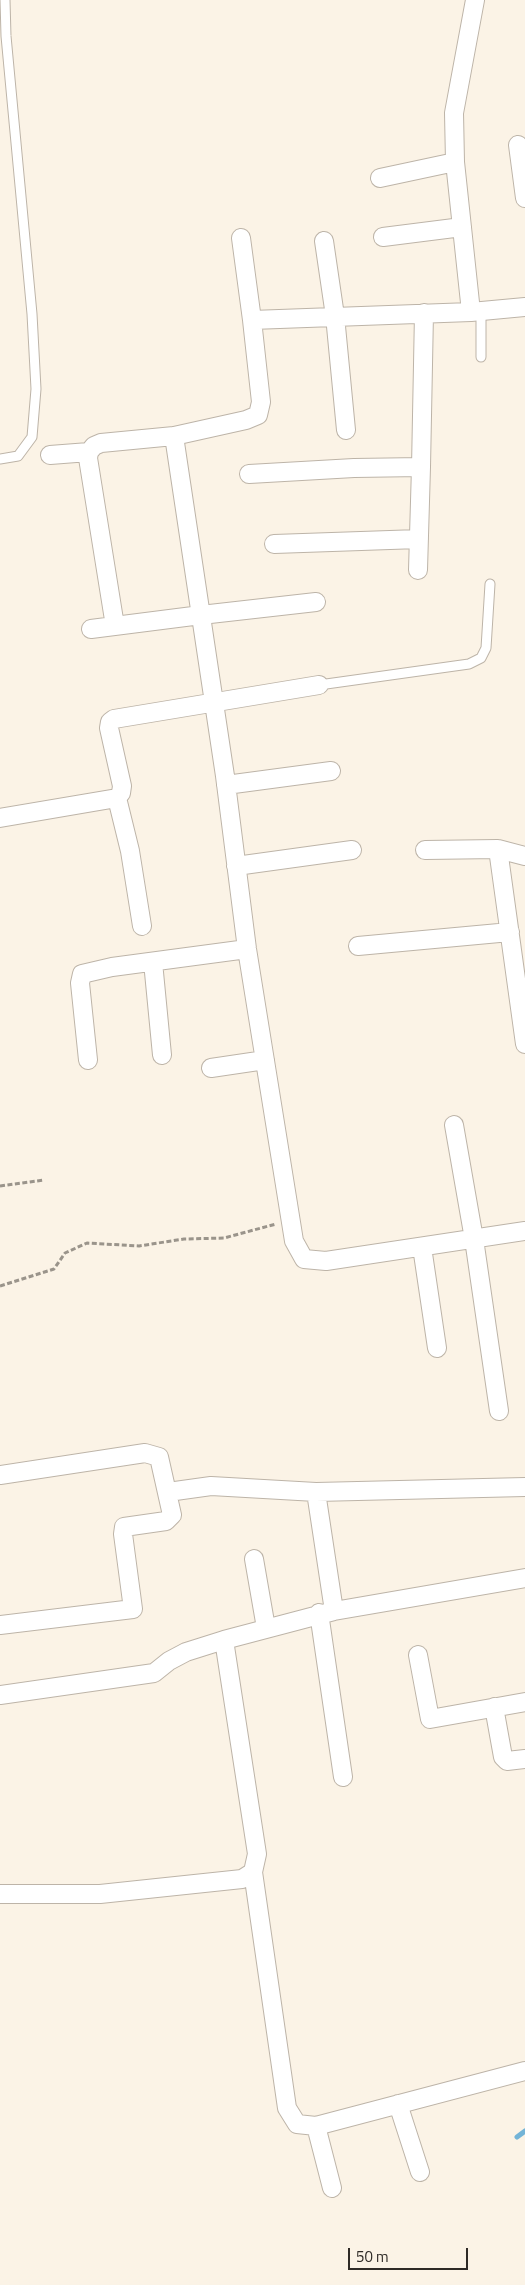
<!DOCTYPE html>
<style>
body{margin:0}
#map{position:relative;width:525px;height:2285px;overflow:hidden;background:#fbf3e6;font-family:"Titillium Web",sans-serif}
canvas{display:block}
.scale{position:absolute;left:348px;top:2248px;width:120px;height:22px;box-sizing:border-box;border:2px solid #2e2a26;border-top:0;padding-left:6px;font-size:15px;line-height:18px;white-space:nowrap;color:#2e2a26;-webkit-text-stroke:4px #fbf3e6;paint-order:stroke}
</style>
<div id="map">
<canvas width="525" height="2285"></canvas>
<div class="scale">50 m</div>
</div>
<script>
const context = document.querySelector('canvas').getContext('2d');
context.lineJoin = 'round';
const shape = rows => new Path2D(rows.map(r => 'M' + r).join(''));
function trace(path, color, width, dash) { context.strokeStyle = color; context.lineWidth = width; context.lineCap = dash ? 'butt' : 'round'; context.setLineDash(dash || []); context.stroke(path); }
const stream = shape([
 [517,2137,525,2131]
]);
const path = shape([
 [0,1186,44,1180],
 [0,1286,54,1269,65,1253,87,1243,139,1246,184,1239,224,1238,276,1224]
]);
const service = shape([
 [481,311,481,357],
 [0,459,18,456,32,437,36,389,32,314,6,36,5,0],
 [319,685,469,664,481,658,486,648,490,584]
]);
const minor = shape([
 [518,145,525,198],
 [380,178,455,162],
 [383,237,462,227],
 [241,238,252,320],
 [324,241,335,316,346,430],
 [471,312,455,162,454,113,475,0],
 [174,436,225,776,247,949,294,1241,304,1259,326,1261,525,1231],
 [50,455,89,452],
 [249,474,354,468,421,467,424,313],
 [274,544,419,539],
 [418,570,421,467],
 [115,626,88,458,89,452,94,446,101,443,174,436,246,420,258,415,261,402,252,320,471,312,525,307],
 [91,629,201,615,316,602],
 [226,785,331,771],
 [117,798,130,851,142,926],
 [0,818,117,798,121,793,122,786,109,728,110,722,114,719,319,685],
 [425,850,498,849],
 [525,856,498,849,525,1044],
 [236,866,352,850],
 [358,946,510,932],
 [153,962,162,1055],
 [88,1060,80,983,82,974,112,967,247,949],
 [211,1068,265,1060],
 [454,1125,474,1239,499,1411],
 [422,1247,437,1348],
 [0,1475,145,1453,159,1457,172,1515,166,1521,124,1527,123,1534,133,1609,0,1625],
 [168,1492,211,1486,316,1492,525,1487],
 [316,1492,334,1611,525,1578],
 [254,1559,266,1628],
 [319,1613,343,1777],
 [418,1655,430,1719,525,1702],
 [0,1695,154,1673,169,1661,186,1652,224,1640,334,1611],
 [494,1707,503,1757,507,1761,525,1759],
 [253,1872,287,2108,297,2124,316,2126,525,2071],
 [0,1894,100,1894,242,1879,253,1872,257,1854,224,1640],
 [398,2104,420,2172],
 [316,2126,332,2188]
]);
trace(stream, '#73b4d7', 5);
trace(service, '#bdb4a8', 11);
trace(minor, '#bdb4a8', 20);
trace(path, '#9a948b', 3, [5, 2.5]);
trace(service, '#fff', 9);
trace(minor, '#fff', 18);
</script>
